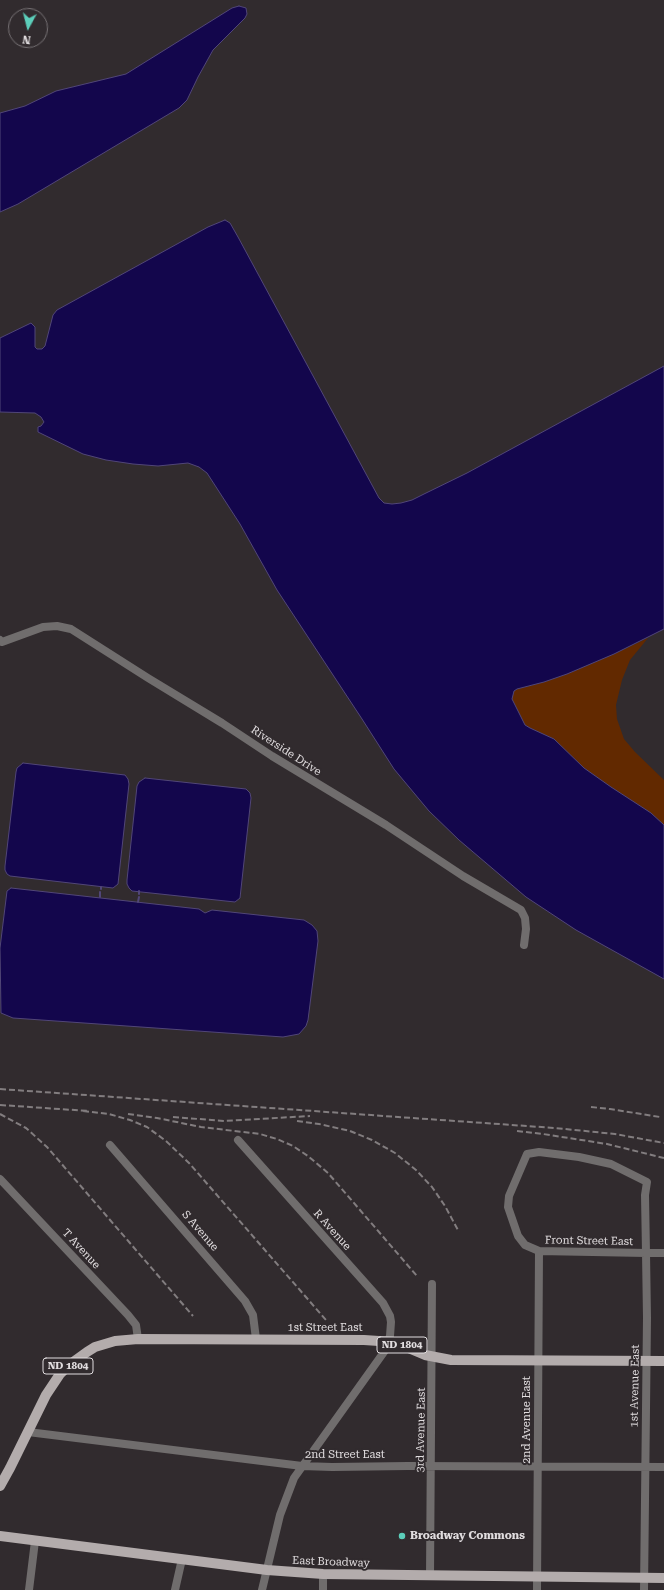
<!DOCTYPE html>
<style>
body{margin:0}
#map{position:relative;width:664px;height:1590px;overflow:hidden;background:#312b2e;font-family:"Roboto Serif",serif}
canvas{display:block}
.north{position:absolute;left:8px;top:8px;width:40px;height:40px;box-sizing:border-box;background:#312b2e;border:1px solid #777275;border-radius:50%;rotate:187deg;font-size:11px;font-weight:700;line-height:16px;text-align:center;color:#e1dddf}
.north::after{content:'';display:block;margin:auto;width:14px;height:18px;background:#5cceba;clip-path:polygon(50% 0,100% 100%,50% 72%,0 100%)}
</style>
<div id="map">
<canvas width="664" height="1590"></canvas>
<div class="north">N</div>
</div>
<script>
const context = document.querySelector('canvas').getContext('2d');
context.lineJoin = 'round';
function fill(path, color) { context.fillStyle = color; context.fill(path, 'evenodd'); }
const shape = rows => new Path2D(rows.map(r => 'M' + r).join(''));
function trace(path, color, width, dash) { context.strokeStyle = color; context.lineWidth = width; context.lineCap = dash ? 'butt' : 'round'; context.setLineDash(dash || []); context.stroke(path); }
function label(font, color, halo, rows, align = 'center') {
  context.font = font + ' "Roboto Serif",serif'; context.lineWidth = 4; context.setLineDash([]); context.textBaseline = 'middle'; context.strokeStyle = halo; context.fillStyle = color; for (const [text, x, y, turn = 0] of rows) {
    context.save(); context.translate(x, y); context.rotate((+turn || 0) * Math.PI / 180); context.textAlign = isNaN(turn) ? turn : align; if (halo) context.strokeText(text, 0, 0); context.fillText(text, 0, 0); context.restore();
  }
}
const green = shape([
 [648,638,630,660,622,680,616,705,617,719,624,739,635,752,664,780,664,825,651,813,611,787,584,768,554,739,530,728,525,725,512,699,514,691,518,689,544,682,567,674,614,654]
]);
const water = shape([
 [239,6,246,8,247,14,245,18,213,50,198,77,187,100,179,108,18,204,0,212,0,113,25,106,56,91,126,74,232,8,239,6],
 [225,220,230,223,238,237,379,498,384,503,392,504,401,503,412,500,424,494,467,473,664,366,664,629,614,654,567,674,544,682,517,689,514,691,512,699,525,725,530,728,554,739,584,768,611,787,651,813,664,825,664,979,576,930,526,897,459,840,429,811,394,769,362,719,277,590,240,524,207,473,199,467,188,463,158,466,133,464,106,460,83,454,38,432,38,427,41,426,44,422,41,417,35,413,0,412,0,338,31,323,35,327,35,347,37,349,42,349,45,346,53,315,57,310,208,227,225,220],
 [23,763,125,775,128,779,129,784,118,884,113,888,10,876,7,874,5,870,5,866,16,772,17,768,23,763],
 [145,778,246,789,250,793,251,798,240,898,235,902,132,891,129,888,127,884,127,880,137,786,139,782,145,778],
 [11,888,199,909,205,913,212,910,304,920,312,925,317,931,318,941,308,1020,306,1026,299,1034,283,1037,13,1018,1,1013,0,948,7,891,11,888]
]);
const stream = shape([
 [101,889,101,887],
 [139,894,139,891],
 [100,897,100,892],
 [138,902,139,897]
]);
const minor = shape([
 [0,640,2,642,43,627,57,626,71,629,148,678,222,723,272,756,386,825,463,876,521,910,525,918,526,929,524,945],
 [238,1140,383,1303,390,1316,391,1322,390,1336,384,1352,294,1478,280,1515,262,1590],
 [110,1145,245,1301,253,1315,256,1339],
 [0,1179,128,1315,136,1325,138,1339],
 [28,1432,302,1466,332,1467,408,1466,664,1467],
 [430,1576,432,1284],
 [29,1590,35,1541],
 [175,1590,182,1559],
 [323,1590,323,1574],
 [537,1590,539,1251],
 [644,1590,647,1318,646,1253,645,1195,647,1182,611,1164,579,1157,539,1152,527,1154,509,1196,508,1207,518,1236,525,1245,539,1251,646,1253,664,1253]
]);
const major = shape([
 [0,1486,10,1468,46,1395,60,1374,69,1365,87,1352,95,1347,115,1341,138,1339,364,1340,394,1342,425,1355,451,1360,664,1361],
 [0,1536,267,1570,323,1574,664,1578]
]);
const rail = shape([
 [0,1089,555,1128,615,1134,664,1143],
 [0,1105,89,1111],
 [591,1107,610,1109,660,1117],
 [83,1111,109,1114,130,1120,147,1127,166,1141,189,1163,326,1320],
 [0,1114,26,1128,47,1147,193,1316],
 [128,1114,157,1118,201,1127,260,1134,277,1139,293,1146,308,1156,328,1173,417,1276],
 [173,1117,224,1121,310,1116],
 [297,1121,319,1124,350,1131,372,1140,395,1153,416,1170,432,1187,445,1206,459,1232],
 [517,1131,543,1134,607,1144,664,1158]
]);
const markers = [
 [402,1536,4,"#5cceba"]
];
const shields = [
 [402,1345,50],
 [68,1366,50]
];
const shieldNames = [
 ["ND 1804",402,1345],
 ["ND 1804",68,1366]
];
const streetNames = [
 ["Riverside Drive",286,751,33],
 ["R Avenue",332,1230,48],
 ["S Avenue",200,1231,49],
 ["Front Street East",589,1241,1],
 ["T Avenue",81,1249,47],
 ["1st Street East",325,1328],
 ["1st Avenue East",635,1386,-89],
 ["2nd Avenue East",527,1420,-90],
 ["3rd Avenue East",421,1430,-89],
 ["2nd Street East",345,1455],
 ["East Broadway",331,1562,2]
];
const poiNames = [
 ["Broadway Commons",410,1536]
];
fill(green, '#622900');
fill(water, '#13064c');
trace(water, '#514678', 1);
trace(stream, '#514678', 2);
trace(minor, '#706d6d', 8);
trace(major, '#b3acac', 10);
trace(rail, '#827d7f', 2, [6, 3]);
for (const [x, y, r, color] of markers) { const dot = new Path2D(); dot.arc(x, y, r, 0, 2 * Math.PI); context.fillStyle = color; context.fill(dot); trace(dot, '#312b2e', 1.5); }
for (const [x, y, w] of shields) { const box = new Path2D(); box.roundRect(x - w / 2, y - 8, w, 16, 3); context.fillStyle = '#312b2e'; context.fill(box); trace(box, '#e1dddf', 1); }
label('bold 10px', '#e1dddf', null, shieldNames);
label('11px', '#e1dddf', '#312b2e', streetNames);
label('bold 11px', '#e1dddf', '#312b2e', poiNames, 'left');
</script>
